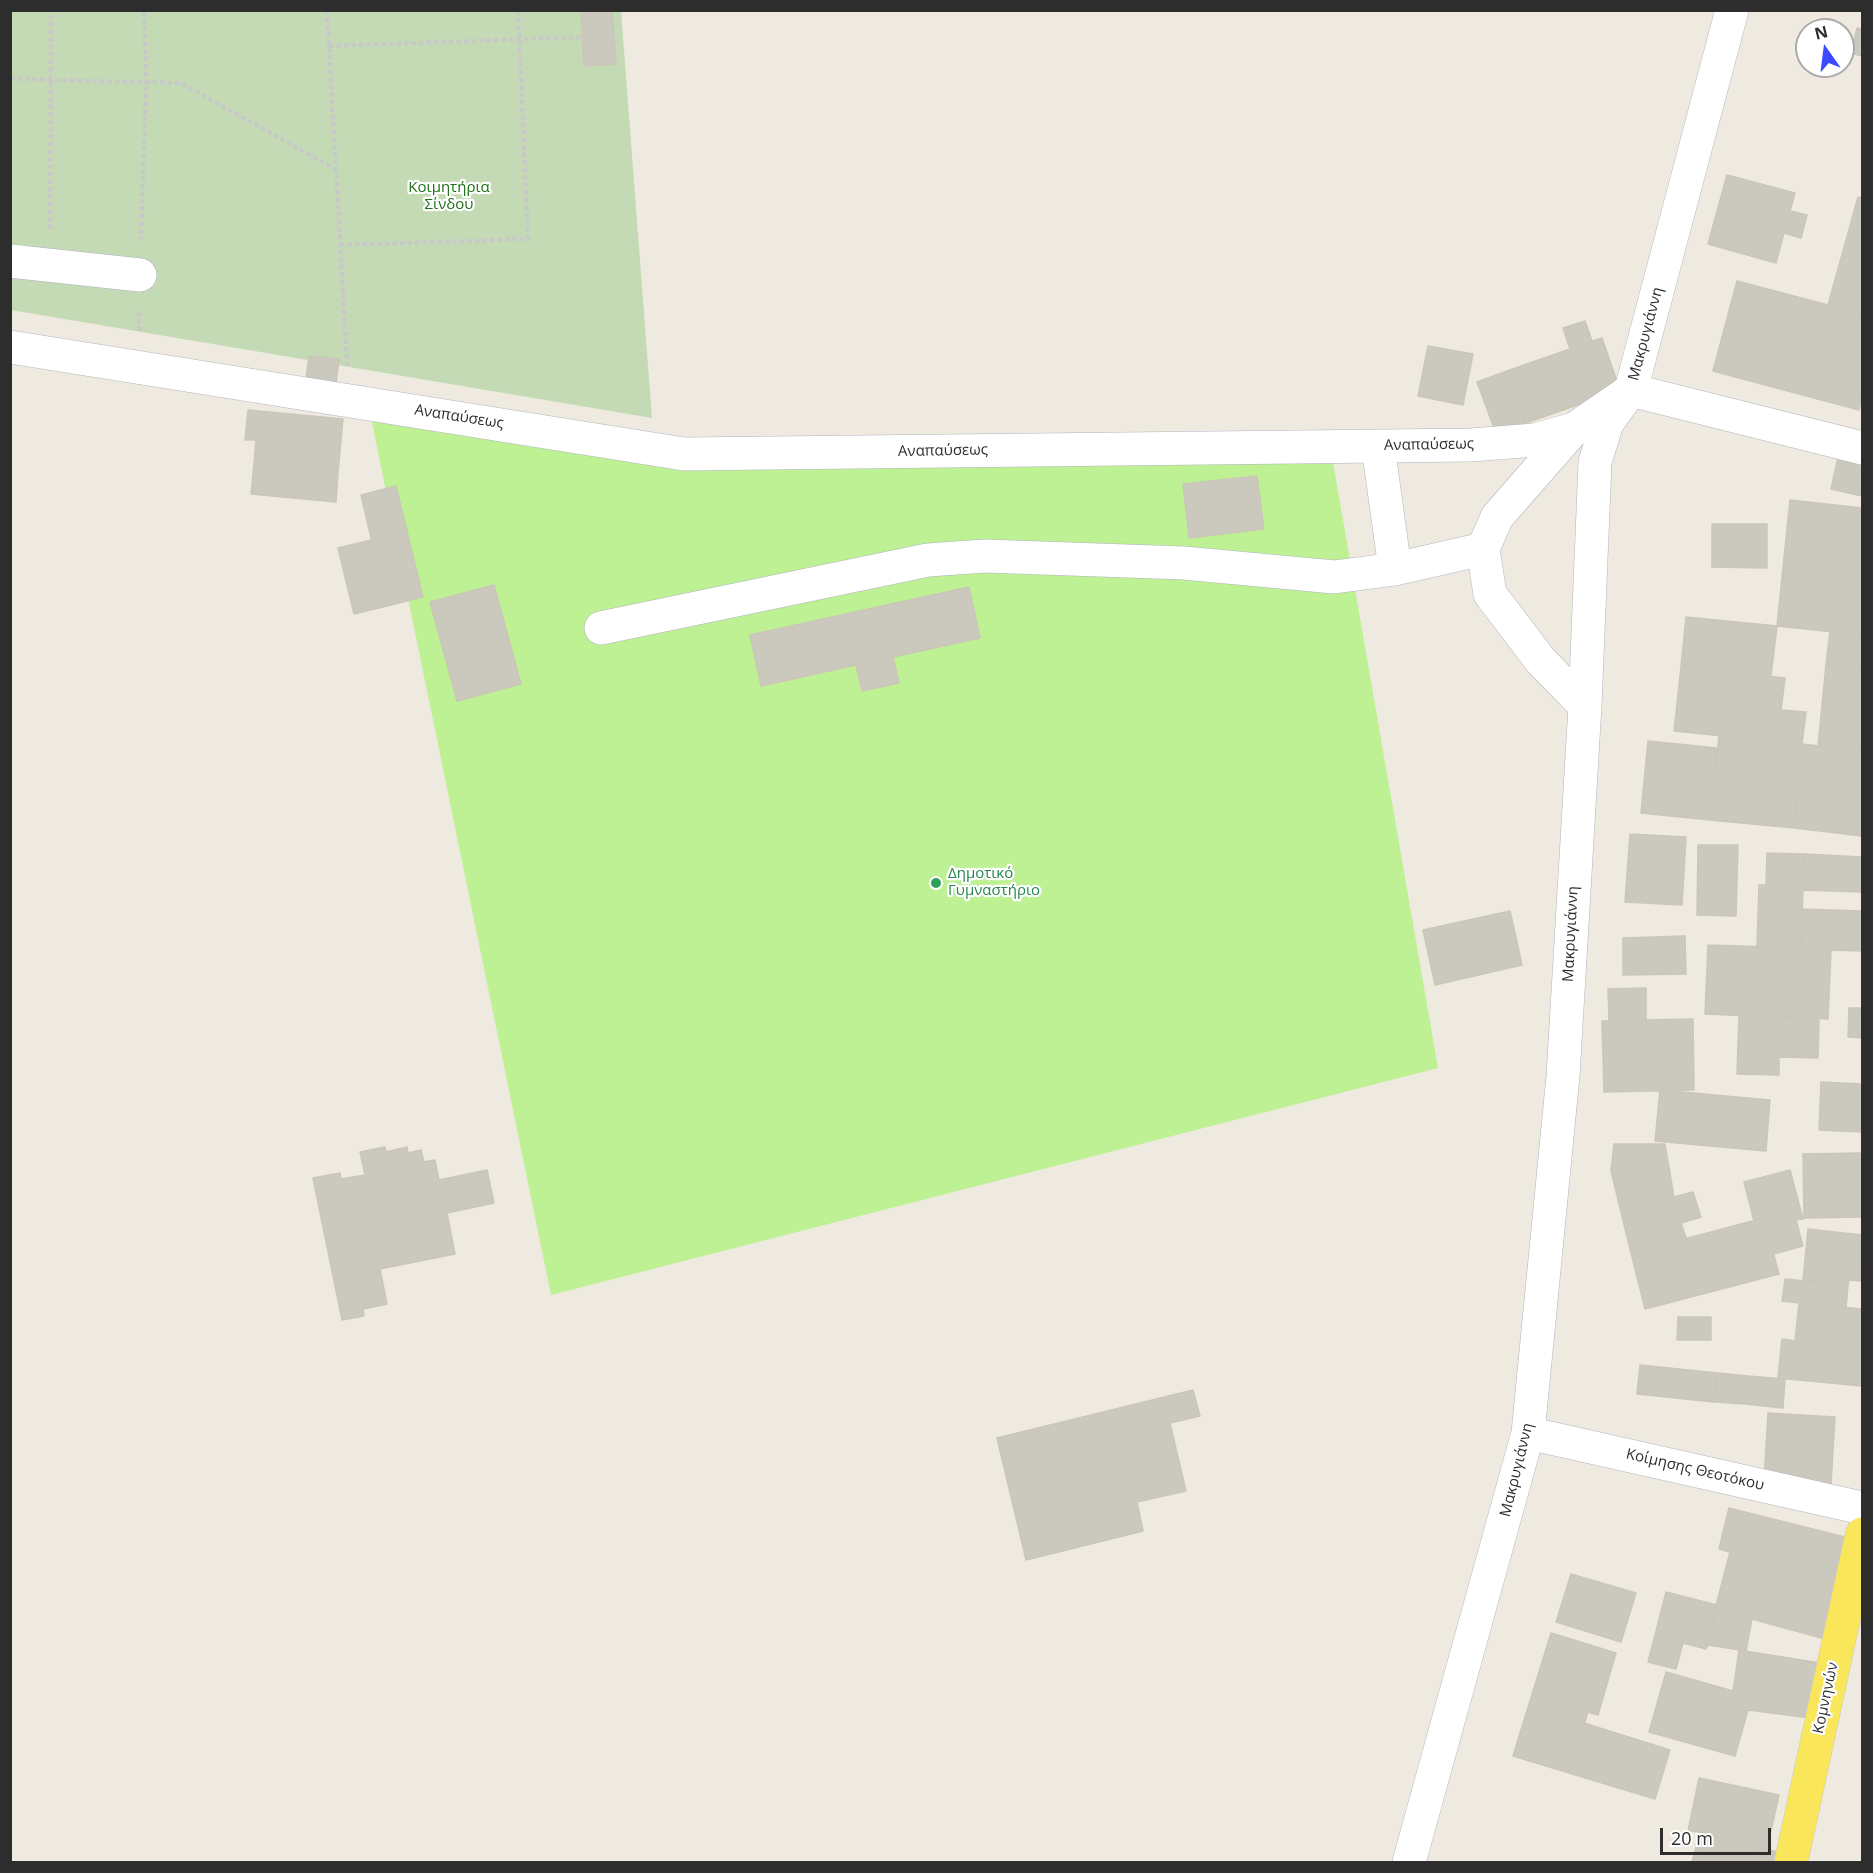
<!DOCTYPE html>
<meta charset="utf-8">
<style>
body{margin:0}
#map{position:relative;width:1873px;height:1873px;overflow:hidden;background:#efeadf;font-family:"Open Sans",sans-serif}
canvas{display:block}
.frame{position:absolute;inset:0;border:12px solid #2d2d2d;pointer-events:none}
.north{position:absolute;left:1795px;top:18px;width:60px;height:60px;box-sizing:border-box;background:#fff;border:2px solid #ababab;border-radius:50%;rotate:346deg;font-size:16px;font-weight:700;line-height:24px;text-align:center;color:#2d2d2d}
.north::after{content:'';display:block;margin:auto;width:21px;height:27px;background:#3c4aff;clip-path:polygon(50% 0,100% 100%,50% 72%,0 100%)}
.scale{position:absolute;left:1660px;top:1828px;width:111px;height:27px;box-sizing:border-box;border:3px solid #2d2d2d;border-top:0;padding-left:8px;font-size:18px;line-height:21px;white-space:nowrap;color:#2d2d2d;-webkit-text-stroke:4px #fff;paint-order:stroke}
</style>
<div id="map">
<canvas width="1873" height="1873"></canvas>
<div class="frame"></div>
<div class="north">N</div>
<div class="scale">20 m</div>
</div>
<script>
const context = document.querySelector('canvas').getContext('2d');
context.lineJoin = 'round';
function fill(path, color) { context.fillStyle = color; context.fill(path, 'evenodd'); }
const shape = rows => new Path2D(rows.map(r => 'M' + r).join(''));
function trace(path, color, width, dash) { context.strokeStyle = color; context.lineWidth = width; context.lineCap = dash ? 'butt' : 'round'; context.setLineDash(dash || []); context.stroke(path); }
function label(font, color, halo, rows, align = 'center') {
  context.font = font + ' "Open Sans",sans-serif'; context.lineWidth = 4.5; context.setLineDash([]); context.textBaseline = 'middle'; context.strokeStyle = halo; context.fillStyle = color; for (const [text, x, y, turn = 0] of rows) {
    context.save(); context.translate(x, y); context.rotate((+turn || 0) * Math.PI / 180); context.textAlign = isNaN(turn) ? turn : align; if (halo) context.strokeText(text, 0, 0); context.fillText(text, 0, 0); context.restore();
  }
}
const cemetery = shape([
 [10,11,621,11,652,418,11,310]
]);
const pitch = shape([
 [370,413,684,465,1333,462,1438,1068,551,1295]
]);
const building = shape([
 [581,10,612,10,616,64,584,66,581,10],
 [1857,28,1862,29,1862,56,1851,53,1857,28],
 [1727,175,1795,193,1790,211,1807,215,1801,238,1784,233,1776,263,1708,244,1727,175],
 [1858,197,1862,198,1862,314,1828,305,1858,197],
 [1737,281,1862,314,1862,397,1859,410,1713,371,1737,281],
 [1585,321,1592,341,1602,338,1620,390,1526,423,1507,371,1570,349,1563,328,1585,321],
 [1428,346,1473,354,1463,405,1418,396,1428,346],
 [309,356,339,359,335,391,305,387,309,356],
 [1507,371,1526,423,1497,436,1477,382,1507,371],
 [248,410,343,419,338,472,254,464,256,440,245,440,248,410],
 [1838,457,1862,462,1862,496,1831,489,1838,457],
 [254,464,338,472,336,502,251,494,254,464],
 [1257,476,1264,529,1189,538,1183,484,1257,476],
 [396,486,423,597,387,606,361,495,396,486],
 [1790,500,1862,508,1862,635,1777,626,1790,500],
 [1712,524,1767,524,1767,568,1712,567,1712,524],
 [371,540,387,606,354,614,338,548,371,540],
 [494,585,521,684,457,701,430,602,494,585],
 [969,587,980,638,893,657,899,683,862,691,856,665,761,686,750,635,969,587],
 [1686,617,1777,626,1771,676,1681,667,1686,617],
 [1830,631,1862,635,1862,669,1826,665,1830,631],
 [1826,665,1862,669,1862,751,1818,746,1826,665],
 [1681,667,1785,678,1781,710,1806,712,1802,744,1674,731,1681,667],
 [1719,736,1802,744,1794,828,1710,820,1719,736],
 [1648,741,1717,748,1710,820,1641,813,1648,741],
 [1802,744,1862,751,1862,836,1794,828,1802,744],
 [1630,834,1686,837,1682,905,1625,902,1630,834],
 [1698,845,1738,845,1736,916,1697,915,1698,845],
 [1767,853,1804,854,1801,949,1757,947,1759,885,1766,885,1767,853],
 [1804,854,1862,857,1862,892,1803,890,1804,854],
 [1802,909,1862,911,1862,951,1801,949,1802,909],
 [1510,911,1522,965,1435,985,1423,930,1510,911],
 [1685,936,1686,974,1623,975,1623,938,1685,936],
 [1708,945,1831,949,1828,1019,1705,1014,1708,945],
 [1646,988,1646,1020,1693,1019,1694,1090,1604,1092,1602,1021,1609,1021,1608,989,1646,988],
 [1849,1008,1862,1008,1862,1038,1848,1037,1849,1008],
 [1739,1015,1819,1018,1818,1058,1779,1057,1779,1075,1737,1074,1739,1015],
 [1821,1082,1862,1084,1862,1132,1819,1130,1821,1082],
 [1660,1090,1770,1100,1766,1151,1655,1141,1660,1090],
 [1614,1144,1665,1144,1674,1197,1693,1192,1701,1217,1681,1223,1686,1238,1631,1253,1611,1171,1614,1144],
 [385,1147,386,1152,407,1147,408,1153,421,1150,424,1162,435,1160,439,1180,487,1170,494,1203,447,1213,455,1254,380,1269,387,1304,363,1309,364,1316,342,1320,313,1178,340,1173,341,1179,365,1175,360,1152,385,1147],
 [1862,1153,1862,1217,1804,1218,1803,1154,1862,1153],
 [1790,1170,1803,1219,1796,1220,1803,1246,1774,1254,1764,1218,1754,1221,1744,1182,1790,1170],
 [1764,1218,1779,1274,1645,1309,1631,1253,1764,1218],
 [1808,1229,1862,1235,1860,1281,1849,1280,1848,1285,1803,1280,1808,1229],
 [1785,1279,1848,1285,1846,1308,1782,1301,1785,1279],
 [1799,1303,1862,1309,1862,1386,1778,1378,1782,1339,1795,1341,1799,1303],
 [1678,1317,1711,1317,1711,1340,1677,1340,1678,1317],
 [1640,1365,1717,1373,1714,1402,1637,1394,1640,1365],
 [1717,1373,1748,1376,1745,1404,1714,1402,1717,1373],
 [1748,1376,1785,1379,1783,1408,1745,1404,1748,1376],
 [1193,1390,1200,1416,1170,1423,1186,1491,1137,1502,1143,1531,1026,1560,997,1438,1193,1390],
 [1768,1413,1835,1417,1831,1484,1764,1480,1768,1413],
 [1729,1508,1857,1540,1832,1641,1752,1619,1714,1613,1730,1552,1719,1549,1729,1508],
 [1571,1574,1636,1593,1621,1642,1556,1622,1571,1574],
 [1666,1592,1717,1605,1708,1645,1706,1649,1683,1643,1676,1669,1648,1662,1666,1592],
 [1714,1613,1752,1619,1746,1651,1708,1645,1714,1613],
 [1551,1633,1616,1653,1598,1715,1588,1712,1569,1773,1513,1756,1551,1633],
 [1739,1650,1820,1663,1811,1718,1748,1710,1729,1704,1733,1691,1739,1650],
 [1666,1672,1733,1691,1729,1704,1748,1710,1735,1756,1649,1732,1666,1672],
 [1584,1723,1670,1750,1655,1799,1569,1773,1584,1723],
 [1699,1778,1779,1795,1767,1849,1700,1832,1688,1831,1699,1778],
 [1700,1832,1781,1853,1778,1862,1692,1862,1700,1832]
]);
const path = shape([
 [327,10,347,365],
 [329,46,583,37],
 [10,79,181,83,335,169],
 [50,229,51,10],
 [141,241,146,82,144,10],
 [340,245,528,239,518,10],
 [139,331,139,311]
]);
const minor = shape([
 [10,261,140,275],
 [10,347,684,454,1471,445,1535,440,1574,429,1631,390,1862,448],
 [1574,429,1497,517,1483,549,1490,594,1541,661,1585,706],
 [1395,569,1483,549],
 [601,628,928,560,985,556,1184,563,1334,577,1395,569,1378,446],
 [1528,1433,1862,1508],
 [1409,1862,1528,1433,1563,1076,1585,706,1595,462,1607,423,1631,390,1732,10]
]);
const major = shape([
 [1791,1862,1862,1534]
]);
const markers = [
 [936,883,6,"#2e9e5b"]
];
const parkNames = [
 ["Κοιμητήρια",449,188],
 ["Σίνδου",449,205]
];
const streetNames = [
 ["Μακρυγιάννη",1646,334,-75],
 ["Αναπαύσεως",459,417,9],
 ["Αναπαύσεως",1429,445,-1],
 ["Αναπαύσεως",943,451,-1],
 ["Μακρυγιάννη",1571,934,-87],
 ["Μακρυγιάννη",1517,1470,-76],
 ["Κοίμησης Θεοτόκου",1695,1470,13],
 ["Κομνηνών",1826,1698,-78]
];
const leisureNames = [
 ["Δημοτικό",948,874],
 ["Γυμναστήριο",948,891]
];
fill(cemetery, '#c3dab5');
fill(pitch, '#bef094');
fill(building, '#cbc8bd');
trace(building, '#cbc6b8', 1.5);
trace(minor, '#b3b3c1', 34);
trace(major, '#c8c8c8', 34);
trace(path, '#c8c8c8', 4, [4.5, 3]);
trace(minor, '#fff', 33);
trace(major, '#f9e65a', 33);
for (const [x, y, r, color] of markers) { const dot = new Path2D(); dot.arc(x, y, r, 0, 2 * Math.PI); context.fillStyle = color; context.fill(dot); trace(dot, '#fff', 2); }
label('15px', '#1f7116', '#fff', parkNames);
label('15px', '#2d2d2d', '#fff', streetNames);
label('15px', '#27864d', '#fff', leisureNames, 'left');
</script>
